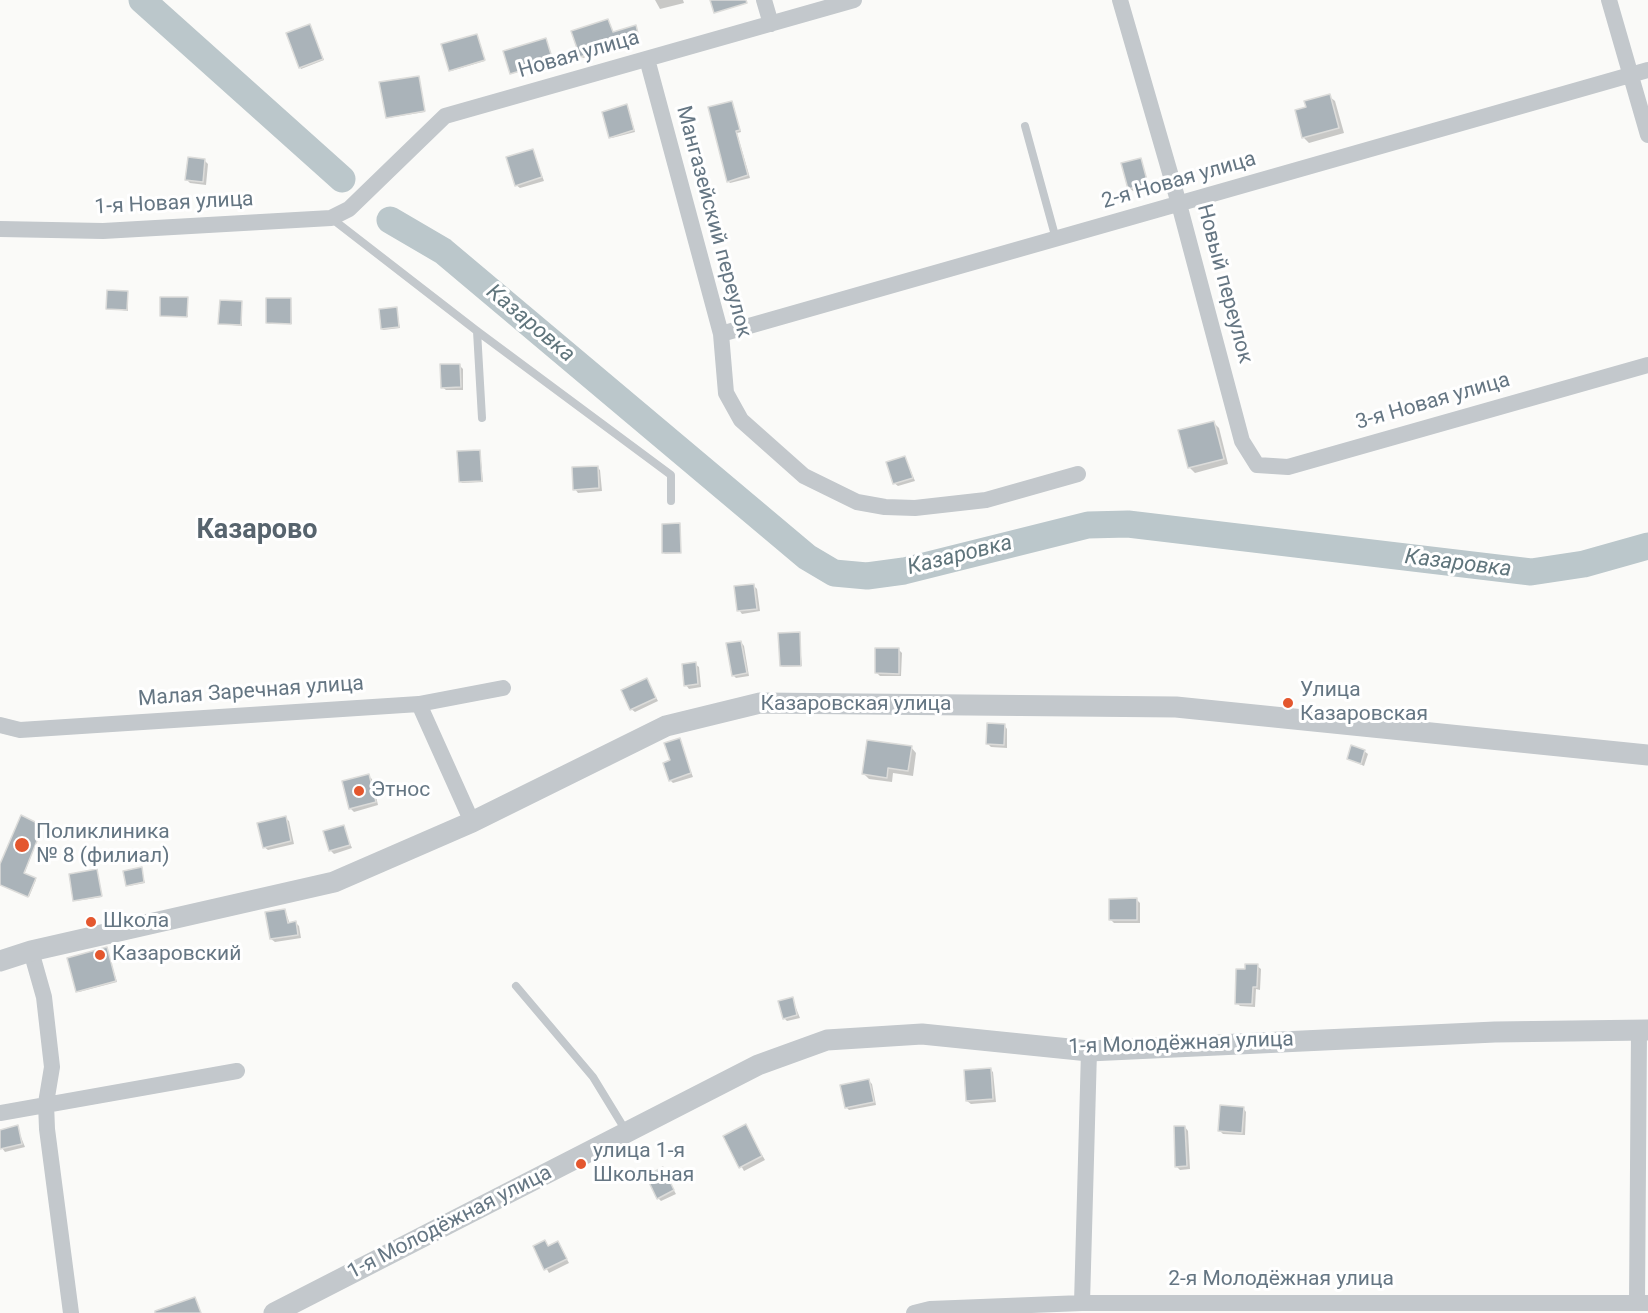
<!DOCTYPE html>
<meta charset="utf-8">
<style>
body{margin:0}
canvas{display:block;background:#fafaf8}
</style>
<canvas width="1648" height="1313"></canvas>
<script>
const context = document.querySelector('canvas').getContext('2d');
context.lineJoin = 'round';
function fill(path, color) { context.fillStyle = color; context.fill(path, 'evenodd'); }
const shape = rows => new Path2D(rows.map(r => 'M' + r).join(''));
function trace(path, color, width, dash) { context.strokeStyle = color; context.lineWidth = width; context.lineCap = dash ? 'butt' : 'round'; context.setLineDash(dash || []); context.stroke(path); }
function label(font, color, halo, rows, align = 'center') {
  context.font = font + ' Roboto,sans-serif'; context.lineWidth = 6; context.setLineDash([]); context.textBaseline = 'middle'; context.strokeStyle = halo; context.fillStyle = color; for (const [text, x, y, turn = 0] of rows) {
    context.save(); context.translate(x, y); context.rotate((+turn || 0) * Math.PI / 180); context.textAlign = isNaN(turn) ? turn : align; if (halo) context.strokeText(text, 0, 0); context.fillText(text, 0, 0); context.restore();
  }
}
const shadow = shape([
 [655,0,683,0,684,3,660,9],
 [608,21,613,33,637,29,641,44,626,48,624,45,583,58,581,56],
 [310,26,324,60,301,69,300,67],
 [477,35,485,61,451,71,450,70],
 [547,41,553,62,511,74],
 [418,77,425,112,388,118,387,117],
 [1329,96,1335,101,1344,133,1309,143,1304,138,1296,111],
 [732,102,741,132,737,133,750,178,730,183,728,181],
 [628,107,635,132,612,138,610,137],
 [533,151,544,181,520,188,516,185],
 [1140,159,1150,187,1133,191,1129,188],
 [205,161,208,164,206,185,190,183,187,180],
 [128,293,128,311,107,308],
 [187,299,188,317,161,316],
 [291,299,292,324,269,324,267,323],
 [242,303,242,326,221,324,220,323],
 [396,308,400,328,383,330,382,329],
 [459,365,463,369,463,390,446,390,442,387],
 [1213,422,1219,428,1228,464,1195,473,1189,467],
 [480,451,483,482,462,483,461,482],
 [905,457,915,481,898,486,894,483],
 [597,467,600,470,602,491,578,493,575,489],
 [679,525,681,553,665,554,664,553],
 [753,585,757,589,760,611,742,614,739,610],
 [799,634,802,666,783,667,781,666],
 [741,642,744,646,749,676,736,678,733,675],
 [898,649,902,653,901,676,880,676,877,673],
 [695,664,699,667,701,687,689,689,686,685],
 [646,679,658,701,635,712,631,709],
 [1004,725,1007,729,1007,748,991,747,988,744],
 [679,740,693,777,673,783,670,780,672,761],
 [911,747,916,753,913,776,893,773,892,782,869,779,864,774],
 [1364,751,1368,754,1364,766,1348,759],
 [368,776,372,779,378,805,354,812,350,808],
 [285,818,289,821,294,844,268,850,264,847],
 [42,827,24,875,36,880,29,897,0,884,0,868],
 [343,827,352,848,334,854,330,850],
 [141,869,145,883,129,886,128,885],
 [97,871,102,897,76,901,75,900],
 [1137,900,1140,903,1140,923,1114,923,1111,920],
 [285,910,290,924,296,923,299,926,301,938,275,942,271,939],
 [107,949,117,982,79,992,78,991],
 [1257,966,1261,969,1260,990,1256,989,1255,1007,1240,1006,1237,1003,1247,971],
 [792,998,800,1018,787,1021,784,1018],
 [990,1069,993,1072,996,1102,971,1104,967,1101],
 [868,1080,872,1084,876,1105,849,1110,846,1107],
 [1243,1108,1246,1112,1245,1135,1223,1134,1220,1131],
 [745,1126,765,1160,744,1171,725,1137],
 [17,1127,25,1147,5,1152,2,1148,0,1131],
 [1185,1127,1188,1131,1190,1169,1180,1170,1176,1166],
 [662,1169,676,1194,661,1201,658,1198],
 [545,1242,549,1247,558,1243,569,1263,549,1273,535,1247]
]);
const river = shape([
 [142,0,342,179],
 [390,220,443,251,807,557,834,573,867,576,904,571,1088,525,1128,524,1531,572,1584,564,1648,546]
]);
const building = shape([
 [710,0,746,0,747,3,714,13,710,0],
 [608,19,613,32,636,25,640,42,623,47,622,43,580,57,571,31,608,19],
 [310,24,323,59,299,68,286,33,310,24],
 [477,34,485,60,449,71,441,44,477,34],
 [546,38,553,61,510,74,503,51,546,38],
 [419,76,425,111,386,118,379,82,419,76],
 [1330,94,1339,128,1302,138,1295,110,1306,107,1304,101,1330,94],
 [732,101,740,130,736,131,748,175,727,182,708,107,732,101],
 [627,104,634,130,609,138,602,112,627,104],
 [533,149,542,177,515,186,506,157,533,149],
 [188,157,205,159,203,182,185,180,188,157],
 [1141,158,1148,184,1128,189,1121,163,1141,158],
 [107,290,128,291,127,310,106,309,107,290],
 [160,297,188,297,187,317,160,316,160,297],
 [266,298,291,298,291,324,266,323,266,298],
 [220,300,242,301,241,325,218,324,220,300],
 [397,307,399,327,381,329,379,309,397,307],
 [440,364,460,364,461,387,441,388,440,364],
 [1214,421,1224,459,1188,468,1178,430,1214,421],
 [480,450,482,481,459,482,457,451,480,450],
 [905,456,913,478,893,484,886,462,905,456],
 [598,466,599,488,573,490,572,467,598,466],
 [680,523,681,553,662,553,662,524,680,523],
 [754,584,757,609,737,611,734,586,754,584],
 [800,632,801,666,780,666,778,633,800,632],
 [741,641,747,673,732,676,726,643,741,641],
 [875,648,899,648,899,674,875,673,875,648],
 [696,662,698,684,684,686,682,664,696,662],
 [647,678,656,698,630,710,621,690,647,678],
 [987,723,1005,724,1004,745,986,744,987,723],
 [680,738,691,773,669,781,663,763,670,760,664,743,680,738],
 [867,740,912,746,908,771,888,768,887,778,862,774,867,740],
 [1351,745,1365,750,1361,764,1347,759,1351,745],
 [369,774,376,802,349,809,342,781,369,774],
 [21,815,43,826,24,873,36,878,28,897,0,885,0,864,21,815],
 [286,816,291,841,263,848,257,823,286,816],
 [344,825,350,845,329,851,323,831,344,825],
 [142,867,144,882,126,886,123,871,142,867],
 [97,869,102,896,73,901,69,874,97,869],
 [1137,898,1137,920,1109,920,1109,899,1137,898],
 [285,909,288,923,296,921,298,935,270,939,265,912,285,909],
 [107,947,116,981,76,992,67,958,107,947],
 [1245,964,1258,964,1257,987,1253,987,1252,1004,1235,1004,1236,969,1245,969,1245,964],
 [793,997,797,1015,783,1019,778,1001,793,997],
 [991,1068,993,1099,966,1101,964,1070,991,1068],
 [869,1079,874,1102,845,1108,840,1085,869,1079],
 [1220,1105,1244,1107,1242,1133,1218,1131,1220,1105],
 [746,1124,762,1156,739,1168,723,1136,746,1124],
 [18,1125,22,1144,0,1149,0,1130,18,1125],
 [1174,1126,1185,1126,1187,1166,1175,1167,1174,1126],
 [663,1167,674,1190,657,1199,646,1176,663,1167],
 [545,1240,548,1246,558,1241,567,1259,544,1270,533,1246,545,1240],
 [195,1297,201,1313,155,1313,155,1311,195,1297]
]);
const service = shape([
 [1025,126,1056,239],
 [331,218,477,331,671,475,671,501],
 [477,331,482,418],
 [516,986,593,1077,626,1131]
]);
const minor = shape([
 [764,0,771,24],
 [1120,0,1179,204,1242,441,1257,465,1288,467,1648,365],
 [1609,0,1648,135],
 [647,59,721,334,726,393,741,420,804,476,857,502,885,507,915,508,986,500,1078,474],
 [0,229,103,231,331,218,349,209,445,116,854,0],
 [721,334,1648,70],
 [419,704,472,822],
 [0,725,20,730,419,704,503,688],
 [31,951,44,997,52,1067,46,1103,47,1129,71,1313],
 [0,1113,237,1071],
 [1082,1303,1089,1051],
 [1637,1303,1639,1030],
 [914,1313,930,1309,1082,1303,1648,1303]
]);
const tertiary = shape([
 [0,961,31,951,334,882,472,822,666,726,760,703,1176,707,1648,755],
 [274,1313,758,1065,827,1040,922,1034,1089,1051,1495,1032,1648,1030]
]);
const markers = [
 [1288,703,6,"#e4572e"],
 [359,791,6,"#e4572e"],
 [22,845,8,"#e4572e"],
 [91,922,6,"#e4572e"],
 [100,955,6,"#e4572e"],
 [581,1164,6,"#e4572e"]
];
const streetNames = [
 ["Новая улица",579,55,-16],
 ["2-я Новая улица",1179,181,-16],
 ["1-я Новая улица",174,204,-3],
 ["Мангазейский переулок",713,222,75],
 ["Новый переулок",1224,284,75],
 ["3-я Новая улица",1433,402,-16],
 ["Малая Заречная улица",251,692,-4],
 ["Казаровская улица",856,705],
 ["1-я Молодёжная улица",1181,1044,-2],
 ["1-я Молодёжная улица",450,1223,-27],
 ["2-я Молодёжная улица",1281,1280]
];
const poiNames = [
 ["Улица",1300,691],
 ["Казаровская",1300,715],
 ["Этнос",371,791],
 ["Поликлиника",36,833],
 ["№ 8 (филиал)",36,857],
 ["Школа",103,922],
 ["Казаровский",112,955],
 ["улица 1-я",593,1152],
 ["Школьная",593,1176]
];
const waterNames = [
 ["Казаровка",530,324,40],
 ["Казаровка",960,556,-14],
 ["Казаровка",1458,564,7]
];
const districtNames = [
 ["Казарово",257,531]
];
fill(shadow, '#0003');
trace(river, '#bbc7cb', 27);
fill(building, '#aab3b9');
trace(building, '#dcdcda', 1.5);
trace(service, '#c3c8cc', 8);
trace(minor, '#c3c8cc', 16);
trace(tertiary, '#c3c8cc', 21);
for (const [x, y, r, color] of markers) { const dot = new Path2D(); dot.arc(x, y, r, 0, 2 * Math.PI); context.fillStyle = color; context.fill(dot); trace(dot, '#fff', 2); }
label('21px', '#657683', '#fff', streetNames);
label('21px', '#657683', '#fff', poiNames, 'left');
label('italic 22px', '#60757c', '#fff', waterNames);
label('bold 27px', '#57646e', '#fff', districtNames);
</script>
